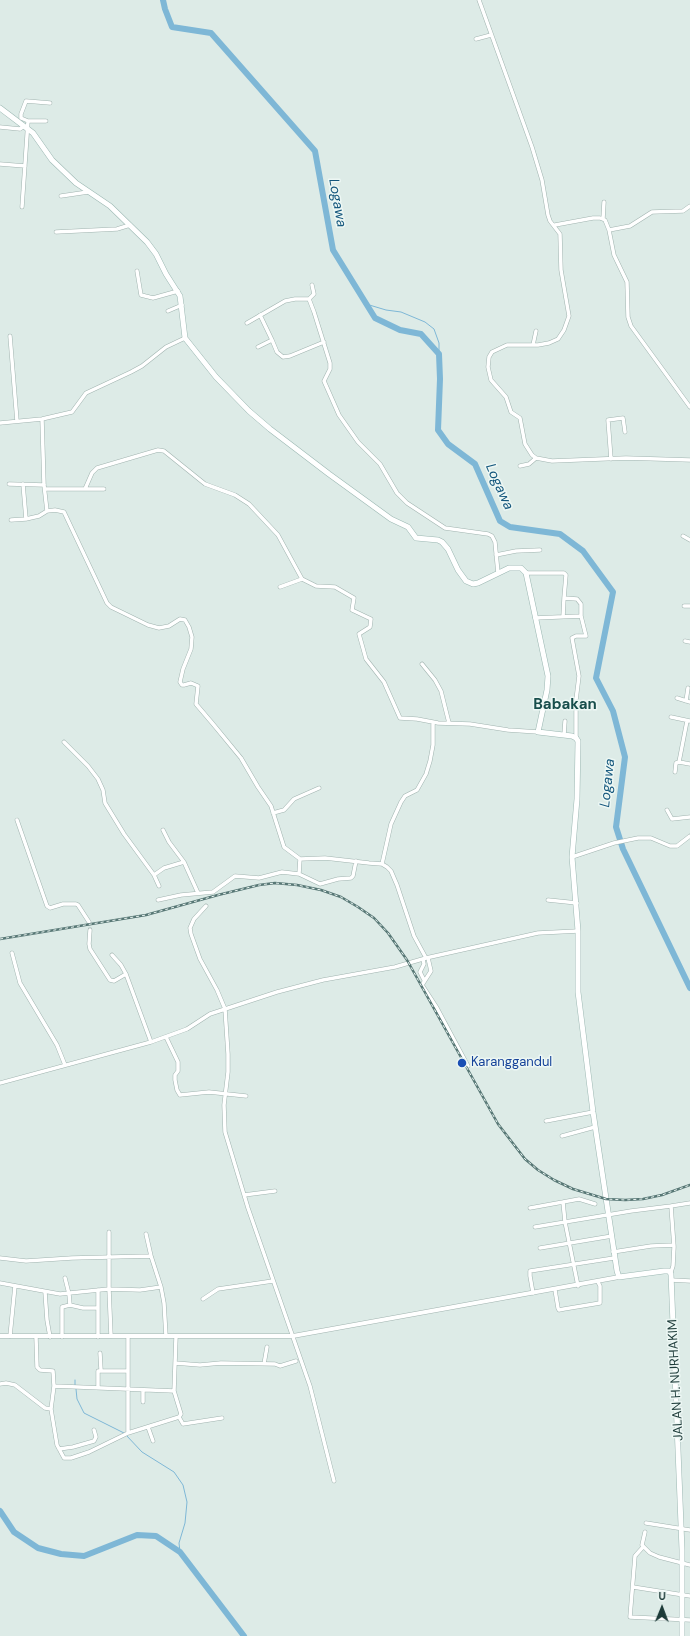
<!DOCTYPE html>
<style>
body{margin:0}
#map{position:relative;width:690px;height:1636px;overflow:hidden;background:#ddebe7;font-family:"DM Sans",sans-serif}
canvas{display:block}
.north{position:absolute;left:642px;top:1588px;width:40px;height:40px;-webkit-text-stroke:3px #edf7f4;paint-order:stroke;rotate:1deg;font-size:11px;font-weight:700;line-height:16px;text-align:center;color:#1d3b39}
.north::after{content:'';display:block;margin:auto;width:14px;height:18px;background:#1d3b39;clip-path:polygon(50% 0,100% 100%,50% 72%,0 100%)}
</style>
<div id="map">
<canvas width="690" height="1636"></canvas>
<div class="north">U</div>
</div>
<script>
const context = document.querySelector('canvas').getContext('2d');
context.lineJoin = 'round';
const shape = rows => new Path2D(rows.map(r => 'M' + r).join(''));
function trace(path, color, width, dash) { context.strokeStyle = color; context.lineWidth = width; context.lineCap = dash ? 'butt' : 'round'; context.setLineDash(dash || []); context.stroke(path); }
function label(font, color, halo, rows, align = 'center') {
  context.font = font + ' "DM Sans",sans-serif'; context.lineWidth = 3; context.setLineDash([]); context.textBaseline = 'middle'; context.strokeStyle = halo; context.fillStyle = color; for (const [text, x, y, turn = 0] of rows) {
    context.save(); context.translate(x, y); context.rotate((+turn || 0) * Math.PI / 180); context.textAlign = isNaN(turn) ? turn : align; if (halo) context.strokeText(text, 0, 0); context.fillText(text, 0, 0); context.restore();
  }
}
const stream = shape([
 [366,304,386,310,401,312,425,322,434,329,439,343,439,354],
 [75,1380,75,1385],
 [76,1389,77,1399,84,1413,124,1433],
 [126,1435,142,1452,174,1472,183,1485,187,1502,185,1523,179,1543,180,1552]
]);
const river = shape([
 [163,0,165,9,172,27,211,33,315,151,333,250,375,318,400,330,421,334,439,354,440,379,438,430,448,444,475,464,500,521,510,527,560,534,583,551,613,592,596,678,613,711,625,757,616,827,623,849,690,988],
 [0,1511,14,1532,38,1548,61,1554,84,1556,137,1535,156,1536,180,1552,244,1636]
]);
const minorTunnel = shape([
 [89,922,90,930]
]);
const minor = shape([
 [479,0,532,147,542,180,548,215,550,221,560,234,561,270,569,316,564,330,558,339,549,343,538,345,507,345,492,352,489,357,488,367,491,380,506,397,511,412,520,418,525,444,532,455,536,458,552,461,626,458,690,460],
 [476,39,491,35],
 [28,121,46,121],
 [0,127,20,129,24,126],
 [0,164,25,166],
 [61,196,88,192],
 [22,207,28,121,21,118,21,114,26,101,50,103],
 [603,219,604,202],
 [555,225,593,218,600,218,605,220,609,230,614,255,627,282,628,317,631,326,690,407],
 [609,230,630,226,652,212,683,211,690,206],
 [56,232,117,229,130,225],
 [137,271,141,295,153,298,178,291],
 [312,285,314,294,309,299,314,312,330,363,330,369,324,381,339,415,358,442,380,464,397,493,407,503,445,528,488,534,492,536,495,542,498,573],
 [168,311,182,305],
 [247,323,285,301,295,299,309,299],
 [10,336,17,421],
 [272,340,277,352,283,357,290,356,324,342],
 [533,345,536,331],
 [258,347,272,340,260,315],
 [42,419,44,485,47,511],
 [0,423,42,419,72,412,86,393,131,372,142,366,166,347,185,338],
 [611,459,608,420,623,418,625,432],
 [520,466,529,464,536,458],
 [9,484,44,485],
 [23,484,26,519],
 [45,489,104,489],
 [85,489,92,473,97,468,158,450,164,451,205,484,235,495,249,504,278,535,302,579,316,586,335,587,354,598,352,610,371,619,370,627,359,634,366,659,384,682,400,718,417,719,438,723,470,724,508,730,538,732],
 [11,520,26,519,39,516,47,511,55,510,64,512,107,603,111,607,148,625,159,628,169,626,180,619,185,620,189,627,192,637,191,649,183,669,180,682,182,685,184,685,191,683,198,686,196,704,213,724,241,758,258,787,271,806,284,847,300,859,299,874,282,872,259,878,235,876,213,892,181,895,158,900],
 [683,536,690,540],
 [496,555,516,551,540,550],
 [526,573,564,573,566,575,564,598,577,599,581,604,581,616,586,636,576,636,572,638,579,676,576,700,576,738],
 [280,587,302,579],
 [684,606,690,606],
 [563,617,564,598],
 [535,618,581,616],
 [685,641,690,642],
 [422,664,435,680,441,691,449,723],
 [677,698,690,702],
 [686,701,688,688],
 [671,717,690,721],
 [687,721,679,762,690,764],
 [564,735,565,721],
 [64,742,88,766,98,779,103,790,105,803,124,834,154,875,164,868,184,862],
 [675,772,676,763,679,762],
 [667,810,672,819,690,817],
 [273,813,284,810,294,799,319,788],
 [17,820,47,906,50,908,63,904,76,904,78,905,89,922],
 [163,830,169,842,184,862,198,893],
 [572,857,614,843,638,838,651,838,670,846,677,846,690,836],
 [300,859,325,858,369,863,382,864,387,867,391,871,397,885,414,936,426,958],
 [382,864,391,824,401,802,405,796,417,790,426,774,430,761,433,745,433,722],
 [299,874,320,884,338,879,351,878,353,876,356,861],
 [154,875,159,886],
 [548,900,577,903],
 [206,906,194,919,190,928,191,934,200,959,217,990,225,1009,228,1054,228,1072,224,1105,225,1132,248,1208,310,1386,334,1481],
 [90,930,89,944,90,949,110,980,114,981,126,974],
 [12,953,20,983,57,1045,65,1065],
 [112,955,121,965,126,974,151,1042],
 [428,958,431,971,422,985,437,1008,468,1066],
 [423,959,424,964,420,972,424,980],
 [166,1037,178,1062,178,1071,175,1075,175,1080,177,1090,180,1095,209,1092,246,1096],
 [0,1083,151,1042,187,1029,210,1014,277,992,323,980,395,967,426,958,538,933,578,931],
 [546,1121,593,1112],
 [562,1136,595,1127],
 [244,1195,275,1191],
 [563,1202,579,1199,595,1204],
 [671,1206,690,1203],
 [530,1208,563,1202,565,1222,578,1286],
 [535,1227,631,1211,671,1206,674,1247,673,1266,671,1272],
 [109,1232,109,1289,111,1336],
 [146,1234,151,1256],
 [540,1248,612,1236],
 [613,1252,651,1246,674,1245],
 [0,1258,26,1261,72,1258,151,1256,161,1287,164,1303,166,1336],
 [65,1278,69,1294,70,1305,83,1308,97,1308],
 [671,1280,690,1281],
 [0,1283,60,1294,109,1289,140,1290,161,1287],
 [555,1290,558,1308,559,1310,564,1309,600,1303,600,1286,598,1282],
 [45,1292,47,1320,50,1337],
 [533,1293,530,1276,530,1271,614,1258],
 [203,1299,218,1289,273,1281],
 [10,1336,15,1286],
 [36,1337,37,1367,40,1370,53,1371,54,1386,174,1391],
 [62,1337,62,1307,70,1305],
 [98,1337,98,1290],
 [128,1337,128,1433],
 [100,1353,101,1370],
 [175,1363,200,1365,221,1363,275,1364,280,1366,296,1361],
 [264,1364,267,1347],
 [0,1384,6,1383,15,1385,45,1408,51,1409],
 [54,1386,51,1409,57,1445,64,1458,71,1458,89,1452,128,1433,179,1417,181,1414,174,1391,176,1337],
 [98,1388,98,1371,128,1371],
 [143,1402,143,1390],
 [179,1417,183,1424,222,1418],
 [148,1427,153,1441],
 [59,1449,73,1447,94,1441,96,1437,94,1430],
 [646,1523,690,1530],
 [645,1532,642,1545,650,1553,659,1557,690,1565],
 [643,1547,635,1556,630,1617,690,1620],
 [633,1587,690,1596]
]);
const tertiary = shape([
 [0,1336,293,1336,619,1277]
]);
const secondary = shape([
 [0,108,33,133,52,160,76,183,110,206,147,242,156,254,166,274,180,296,185,338,216,377,249,411,270,429,329,474,391,519,408,527,416,538,438,540,442,542,448,549,458,570,466,581,473,584,478,583,509,568,521,568,526,573,548,676,547,690,538,732,572,736,576,738,578,741,577,799,572,857,578,931,578,992,593,1112,617,1271,619,1277,664,1271,669,1271,671,1274,682,1550,682,1636]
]);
const rail = shape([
 [0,939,146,915,218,895,259,885,275,883,297,885,321,890,341,897,358,907,374,918,388,933,407,960,498,1124,525,1159,538,1170,554,1180,573,1189,606,1199,625,1200,643,1199,662,1195,690,1185]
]);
const markers = [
 [462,1063,5,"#1a4fb4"]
];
const transitNames = [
 ["Karanggandul",471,1063]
];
const streetNames = [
 ["JALAN H. NURHAKIM",676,1380,-93]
];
const waterNames = [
 ["Logawa",337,203,80],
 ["Logawa",499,487,66],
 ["Logawa",608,783,-84]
];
const quarterNames = [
 ["Babakan",565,705]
];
trace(stream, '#7eb7d6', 1);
trace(river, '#7eb7d6', 6);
trace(minorTunnel, '#b7c8c4', 3.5, [3.5, 2]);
trace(minor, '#a0b3af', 4.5);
trace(tertiary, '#a0b3af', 5);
trace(secondary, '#9bb7b2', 6);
trace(minor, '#fff', 3.5);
trace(tertiary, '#fff', 4);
trace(secondary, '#fff', 5);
trace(rail, '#577775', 2.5);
trace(rail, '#edf7f4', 1, [3]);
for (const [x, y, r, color] of markers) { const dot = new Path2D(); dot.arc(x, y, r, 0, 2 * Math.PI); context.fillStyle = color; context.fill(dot); trace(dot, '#edf7f4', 1.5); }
label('13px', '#164399', '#edf7f4', transitNames, 'left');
label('13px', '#1d3b39', '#edf7f4', streetNames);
label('italic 14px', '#13567c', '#edf7f4', waterNames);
label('bold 15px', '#184e4c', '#edf7f4', quarterNames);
</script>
